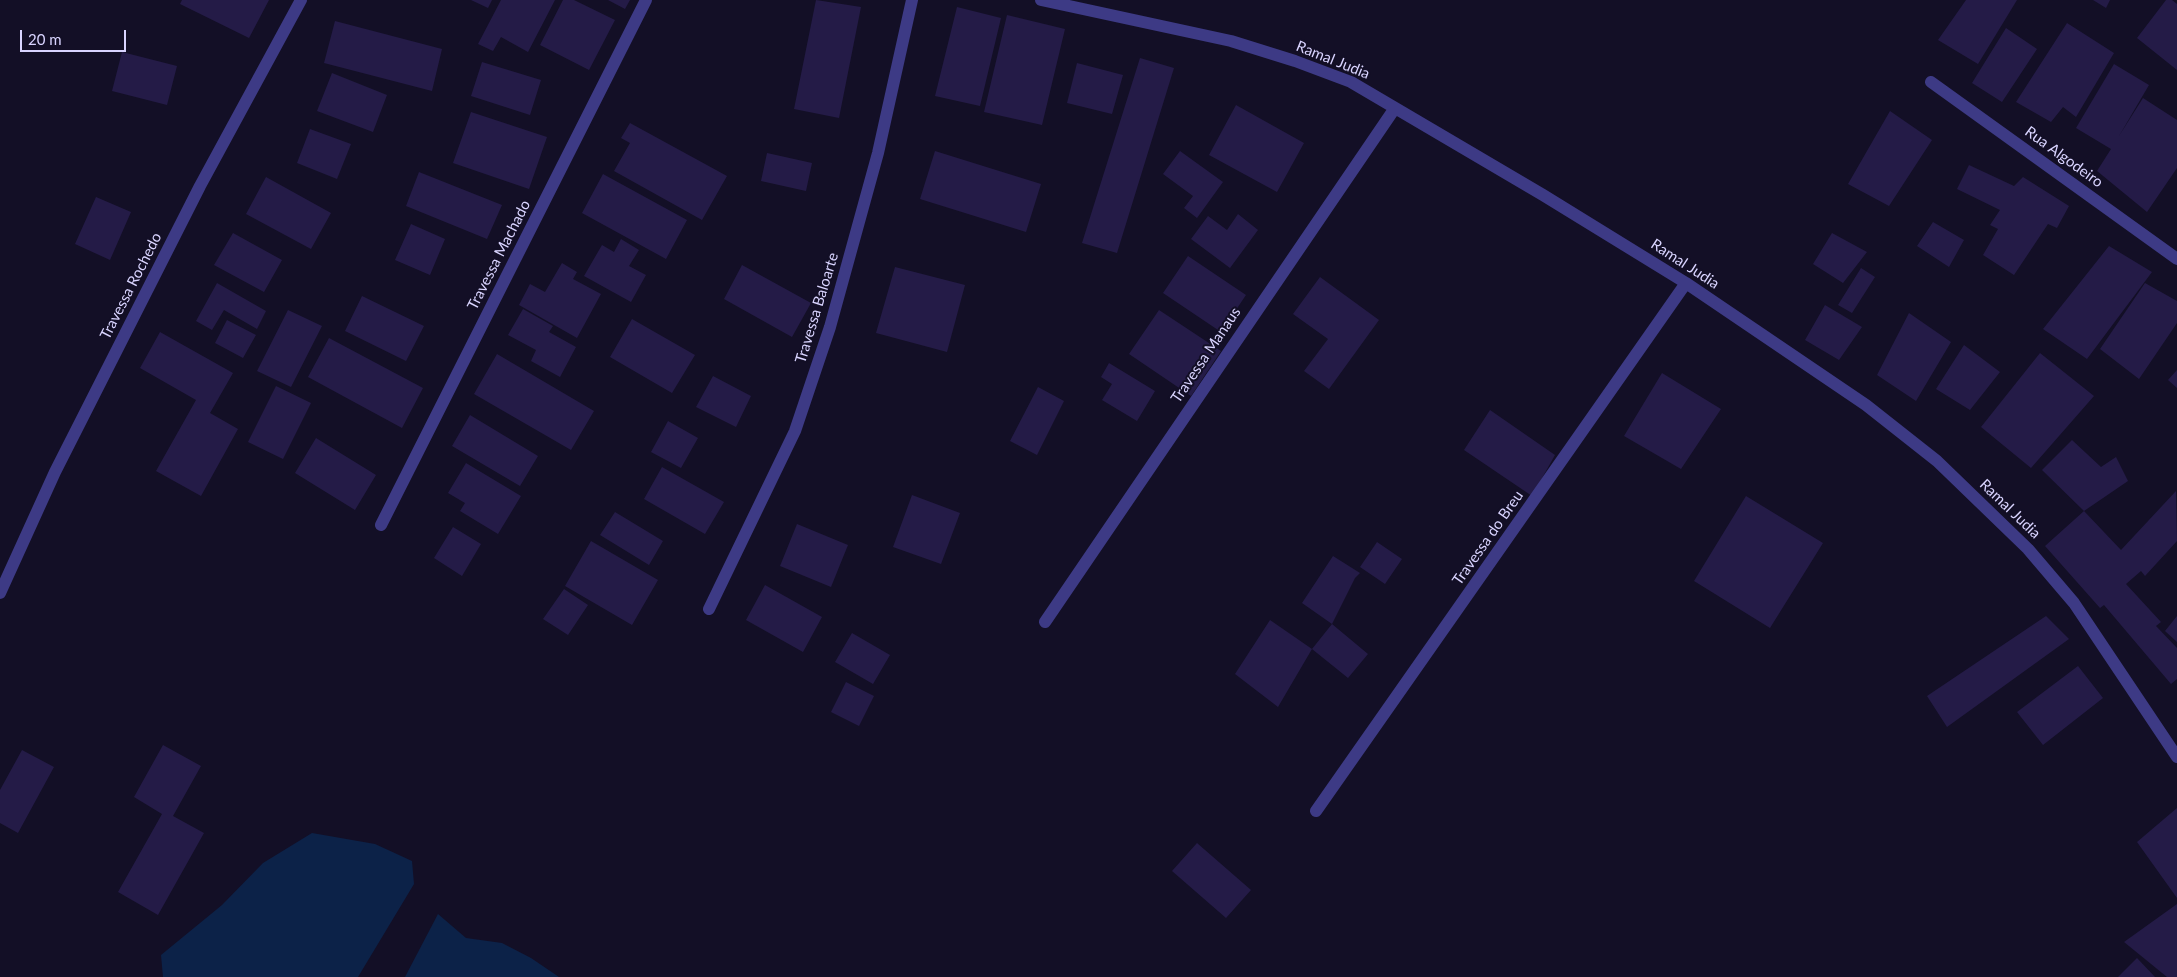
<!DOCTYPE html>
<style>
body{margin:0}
#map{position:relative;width:2177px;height:977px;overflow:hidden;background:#130f26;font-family:Lato,sans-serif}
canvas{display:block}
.scale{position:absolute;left:20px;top:30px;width:106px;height:22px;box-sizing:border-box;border:2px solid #d9d4ff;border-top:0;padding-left:6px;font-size:15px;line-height:18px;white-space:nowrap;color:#d9d4ff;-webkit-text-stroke:4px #130f26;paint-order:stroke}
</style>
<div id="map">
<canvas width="2177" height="977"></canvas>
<div class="scale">20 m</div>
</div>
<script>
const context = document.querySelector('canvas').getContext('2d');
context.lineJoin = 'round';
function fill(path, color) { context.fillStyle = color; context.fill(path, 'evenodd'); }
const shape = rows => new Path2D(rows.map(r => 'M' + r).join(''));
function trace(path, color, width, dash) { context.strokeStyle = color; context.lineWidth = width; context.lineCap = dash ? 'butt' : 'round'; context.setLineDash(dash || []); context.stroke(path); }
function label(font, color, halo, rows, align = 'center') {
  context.font = font + ' Lato,sans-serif'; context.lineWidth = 4; context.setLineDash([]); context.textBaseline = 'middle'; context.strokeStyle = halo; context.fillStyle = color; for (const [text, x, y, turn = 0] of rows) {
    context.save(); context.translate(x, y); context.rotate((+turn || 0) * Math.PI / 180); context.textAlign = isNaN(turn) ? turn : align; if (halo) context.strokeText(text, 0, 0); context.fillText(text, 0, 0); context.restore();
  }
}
const water = shape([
 [312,833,375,844,412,861,414,884,358,977,163,977,161,955,222,905,263,863],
 [438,914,466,938,502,943,531,958,559,977,405,977]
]);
const building = shape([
 [182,0,269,0,249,38,180,4],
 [471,0,492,0,488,8],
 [501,0,555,0,528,52,501,37,493,51,478,44],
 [563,0,574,0,615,20,589,70,540,45],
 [608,0,630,0,625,9],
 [816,0,861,7,839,118,794,109],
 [1966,0,2017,0,1978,64,1938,40],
 [2093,0,2110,0,2106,8],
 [2166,0,2172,0,2177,4,2177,70,2137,38],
 [957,7,1001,18,980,106,935,96],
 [1007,15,1065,29,1042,125,984,112],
 [335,21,442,49,432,91,324,63],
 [2067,23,2114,53,2076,117,2063,107,2051,122,2016,102],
 [2006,28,2037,49,2002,102,1972,83],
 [122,52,177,66,167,105,112,91],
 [1140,58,1174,68,1117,253,1082,243],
 [482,62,541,80,530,115,471,96],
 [1077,63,1123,75,1112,114,1067,103],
 [2114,64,2149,85,2119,136,2143,98,2177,120,2177,168,2147,212,2097,171,2111,149,2076,128],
 [332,73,387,95,373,132,317,111],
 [1236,105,1304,143,1277,192,1209,155],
 [1890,111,1932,140,1889,206,1848,184],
 [471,112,547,137,529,189,453,163],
 [630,123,727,176,702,220,614,171,630,143,621,138],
 [310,129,351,144,337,179,297,163],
 [935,151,1041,184,1026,232,920,199],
 [1180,151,1223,182,1197,218,1184,208,1193,196,1163,174],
 [767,153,812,163,806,191,761,181],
 [1969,165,2014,186,2023,177,2069,206,2057,228,2048,224,2014,275,1983,255,1998,229,1990,225,2000,210,1957,189],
 [419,172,502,205,487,239,406,206],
 [603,174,687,220,666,259,582,213],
 [266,177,331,213,311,249,246,214],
 [96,197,131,212,110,260,75,244],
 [1238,214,1258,230,1230,268,1191,239,1208,216,1227,230],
 [1933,222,1964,240,1949,267,1917,246],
 [411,224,445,239,430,275,395,260],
 [233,233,282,260,264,292,214,265],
 [1832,233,1867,252,1843,283,1813,264],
 [621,239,639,250,629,266,646,275,631,302,584,276,602,245,614,252],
 [2109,246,2152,272,2087,359,2043,329],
 [1188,256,1246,295,1221,332,1163,293],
 [562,263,577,272,573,279,601,294,577,338,519,305,530,284,545,292],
 [742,265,811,303,792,337,724,299],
 [895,267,965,285,947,352,876,333],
 [1861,268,1875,277,1852,313,1838,305],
 [1320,277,1379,320,1329,389,1304,371,1328,339,1293,314],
 [217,283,266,311,257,329,224,310,212,330,196,321],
 [2145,283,2177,301,2177,323,2139,379,2100,349],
 [362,296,424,326,406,361,345,331],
 [1825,305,1862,327,1839,360,1805,340],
 [523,309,553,326,549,332,576,347,560,377,531,361,536,350,508,335],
 [288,310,322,326,291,387,257,371],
 [1159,310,1221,351,1191,396,1129,354],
 [1909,313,1951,342,1916,401,1877,375],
 [632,319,695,355,672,393,610,357],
 [227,320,256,335,243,358,215,343],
 [160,332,233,373,210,413,238,429,201,496,156,471,196,400,140,368],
 [329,338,423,388,402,428,308,377],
 [1964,345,2000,372,1970,410,1936,389],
 [2040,353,2094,396,2031,468,1981,427],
 [497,354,594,411,571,450,474,394],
 [1109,363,1155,391,1137,421,1102,400,1112,384,1101,377],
 [2177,370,2177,388,2168,380],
 [1662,373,1721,409,1681,469,1624,436],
 [713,376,751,396,736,427,696,407],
 [276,386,311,403,283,459,248,442],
 [1038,387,1064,401,1037,455,1010,441],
 [1490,410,1555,455,1532,496,1464,450],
 [470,415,538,456,520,486,452,446],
 [668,421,698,438,681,468,651,452],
 [316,438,376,475,355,510,295,473],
 [2072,440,2101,467,2116,457,2128,481,2084,511,2042,470],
 [466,463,521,496,498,534,460,511,465,503,448,493],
 [662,467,724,502,705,534,644,499],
 [2176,491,2177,541,2145,576,2141,571,2126,584,2161,622,2156,626,2177,648,2177,679,2171,684,2104,605,2100,608,2045,546,2084,511,2121,550],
 [912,495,960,513,941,564,893,547],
 [1746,496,1823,543,1770,628,1694,581],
 [615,512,663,541,649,565,600,535],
 [797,524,848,545,831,587,780,566],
 [453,527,481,544,462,576,434,558],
 [591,541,658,580,632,625,565,586],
 [1377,542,1402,559,1385,584,1360,567],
 [1333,556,1360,573,1355,578,1332,624,1302,603],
 [765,585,822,617,803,652,746,620],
 [564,589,588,605,568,635,543,619],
 [2046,616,2069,639,1947,727,1927,696],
 [2177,616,2177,642,2165,631],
 [1270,620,1312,649,1332,624,1368,654,1348,678,1312,649,1278,707,1235,674],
 [852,633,890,655,873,684,835,662],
 [2078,666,2103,698,2043,745,2017,712],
 [846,682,874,696,859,726,831,712],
 [163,745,201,766,173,816,204,833,158,915,118,892,162,814,134,797],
 [22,750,54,767,18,833,0,823,0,790],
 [2177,808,2177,898,2137,842],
 [1197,843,1251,890,1226,918,1172,871],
 [2177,904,2177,977,2167,977,2124,942],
 [2137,958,2155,977,2118,977]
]);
const street = shape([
 [1041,0,1231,41,1295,61,1351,82,1543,195,1686,283,1866,405,1937,461,2028,549,2074,603,2177,757],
 [1931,82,2177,259],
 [381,525,646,0],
 [0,593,55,472,200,186,301,0],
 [709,609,795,431,830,327,878,153,912,0],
 [1045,622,1395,108],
 [1316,811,1686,283]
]);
const streetNames = [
 ["Ramal Judia",1333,60,22],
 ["Rua Algodeiro",2064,157,36],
 ["Travessa Machado",499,255,-63],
 ["Ramal Judia",1685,264,33],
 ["Travessa Rochedo",131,286,-63],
 ["Travessa Baloarte",817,308,-73],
 ["Travessa Manaus",1206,355,-56],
 ["Ramal Judia",2010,509,44],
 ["Travessa do Breu",1488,538,-55]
];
fill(water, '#0c2248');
fill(building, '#241b47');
trace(street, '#3d3a85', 12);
label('15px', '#d9d4ff', '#130f26', streetNames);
</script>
